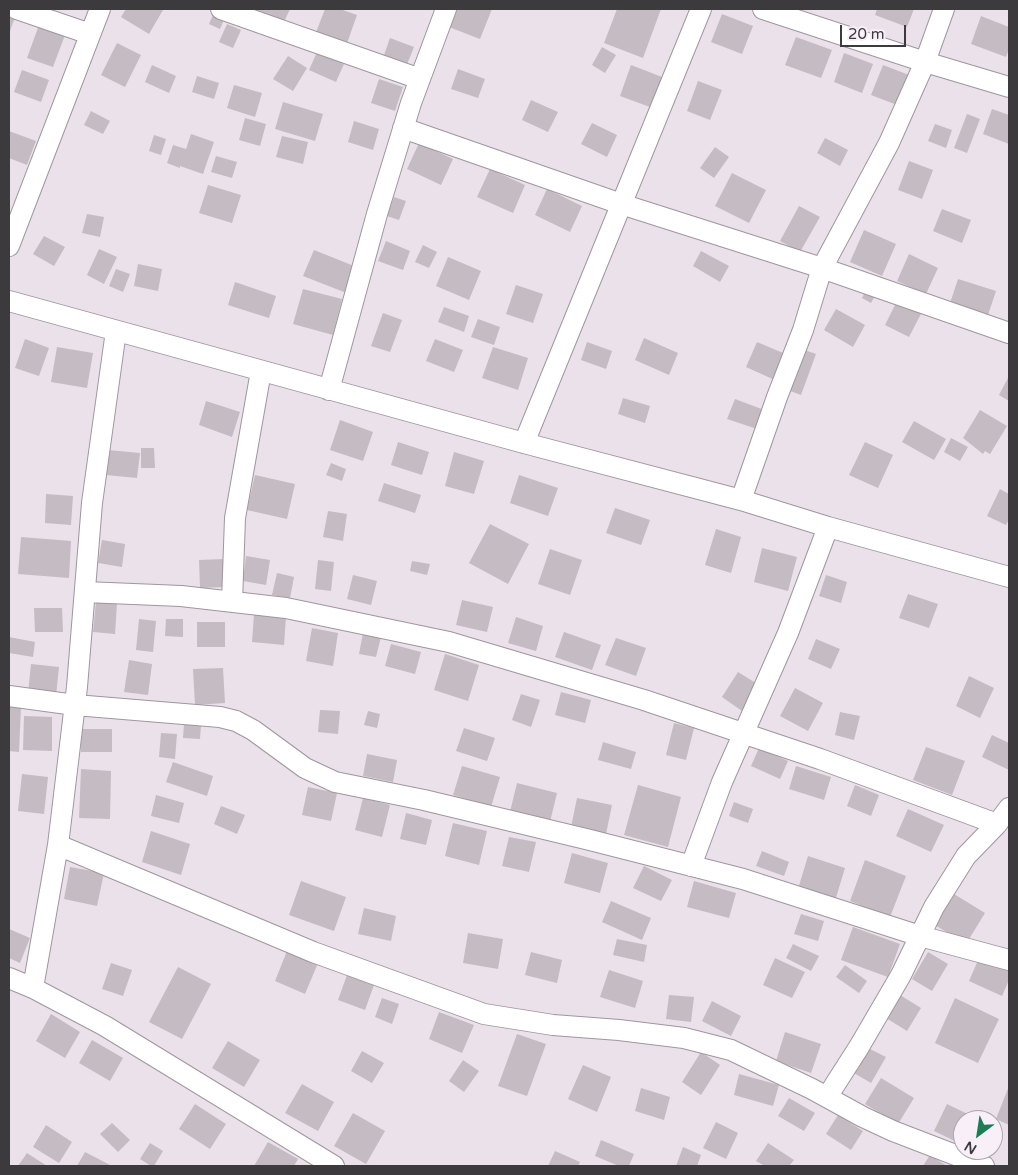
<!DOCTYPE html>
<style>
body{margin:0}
#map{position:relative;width:1018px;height:1175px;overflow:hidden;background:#ebe1ea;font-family:"Varela Round",sans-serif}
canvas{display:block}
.frame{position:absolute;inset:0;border:10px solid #3d3a3d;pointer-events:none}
.north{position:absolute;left:953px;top:1110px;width:50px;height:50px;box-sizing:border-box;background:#f8eff8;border:1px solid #ada7ad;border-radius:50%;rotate:211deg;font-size:14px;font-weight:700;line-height:20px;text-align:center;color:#3d3a3d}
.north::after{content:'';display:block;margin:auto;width:18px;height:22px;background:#1d7c52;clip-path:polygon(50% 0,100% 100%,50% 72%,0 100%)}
.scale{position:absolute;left:840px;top:25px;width:66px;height:22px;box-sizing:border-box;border:2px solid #3d3a3d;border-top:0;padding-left:6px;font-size:15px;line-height:18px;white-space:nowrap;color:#3d3a3d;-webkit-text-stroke:4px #f8eff8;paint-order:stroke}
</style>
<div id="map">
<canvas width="1018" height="1175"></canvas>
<div class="frame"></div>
<div class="north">N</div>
<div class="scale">20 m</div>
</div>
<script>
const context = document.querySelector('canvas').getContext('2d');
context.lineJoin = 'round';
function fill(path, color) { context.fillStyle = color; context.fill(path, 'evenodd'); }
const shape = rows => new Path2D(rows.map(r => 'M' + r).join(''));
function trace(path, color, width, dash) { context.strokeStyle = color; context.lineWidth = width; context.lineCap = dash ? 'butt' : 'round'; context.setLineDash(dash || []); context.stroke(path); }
const building = shape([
 [126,9,161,9,163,10,149,34,121,17],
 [253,9,290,9,284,22,253,10],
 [325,9,340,9,357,15,346,46,315,35],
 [456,9,492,9,480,39,449,27],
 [617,9,661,9,643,58,604,43],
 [877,9,914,9,907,27,875,15],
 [722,14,753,26,742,54,711,42],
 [9,15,15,17,9,34],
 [213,15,224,20,220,29,209,24],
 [981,16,1009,27,1009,49,1006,57,971,44],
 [227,24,241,30,233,48,219,42],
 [39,25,65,35,53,67,27,58],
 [796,37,832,50,821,78,785,65],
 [390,38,414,47,406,67,383,58],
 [117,43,141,55,125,87,101,75],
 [602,47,616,55,605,73,592,65],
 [317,52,344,64,336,82,309,70],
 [844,53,873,64,862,93,834,82],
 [288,56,307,68,293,91,273,79],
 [152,65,176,76,169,93,145,82],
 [631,65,662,77,650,107,620,96],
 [883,65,909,75,897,105,871,95],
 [458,69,485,79,478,98,451,89],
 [22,70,49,80,41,102,14,92],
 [197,76,219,83,214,99,192,92],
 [379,79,403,87,395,111,371,103],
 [698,81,722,90,710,120,687,111],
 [234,85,262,93,255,117,227,108],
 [531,100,558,112,548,132,522,120],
 [283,102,323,114,315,141,275,129],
 [992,109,1009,115,1009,144,983,134],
 [91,111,110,121,103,134,84,125],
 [967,114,980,119,967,153,954,148],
 [245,118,266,124,260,146,239,140],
 [354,121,379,129,373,150,348,142],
 [592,123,617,135,607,157,581,144],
 [935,124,952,130,946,148,928,141],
 [9,131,36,141,27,165,9,158],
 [191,134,214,142,203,174,180,166,180,168,167,163,173,145,186,149],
 [154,135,166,139,161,155,149,151],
 [282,136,308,142,303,164,276,157],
 [825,138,848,150,840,166,817,153],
 [419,143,453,159,441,185,407,169],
 [715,147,729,157,714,178,700,168],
 [216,156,237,162,232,178,211,172],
 [909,161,933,170,922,199,898,190],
 [490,169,525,185,513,213,477,197],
 [732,173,766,190,749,223,715,206],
 [208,185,241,195,232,223,199,213],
 [547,189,582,206,570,232,535,215],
 [394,197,406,201,399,220,387,216],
 [799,206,820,217,800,252,780,241],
 [942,209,971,220,962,243,933,231],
 [87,214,104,217,100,237,82,233],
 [864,230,896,244,882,276,850,262],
 [44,236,65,247,54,266,33,254],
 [386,241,410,251,403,270,378,261],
 [423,245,437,252,429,268,415,262],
 [99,249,117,257,104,284,87,275],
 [314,250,359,268,349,294,303,276],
 [701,251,729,266,720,282,693,266],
 [909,254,938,268,926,294,897,281],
 [448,257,481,271,469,300,436,286],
 [138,264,162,269,158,291,134,286],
 [116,269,130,274,123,292,109,286],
 [958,279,996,291,987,318,949,306],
 [235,282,276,296,269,318,228,305],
 [870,282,880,287,871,303,862,298],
 [516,285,543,294,533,323,506,314],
 [303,289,342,299,333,335,293,324],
 [898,299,922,312,909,337,885,325],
 [444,307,469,316,464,332,438,322],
 [836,309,865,325,853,347,824,330],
 [383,313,402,320,390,352,371,346],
 [478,319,500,327,494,345,471,337],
 [644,338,678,353,669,375,635,360],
 [25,339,49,348,39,376,15,368],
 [435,339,463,350,454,372,426,361],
 [587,342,612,351,606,369,581,360],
 [757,342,788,355,777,381,746,367],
 [57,347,93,353,87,388,51,382],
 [493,347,528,358,518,390,482,378],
 [796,347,816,354,801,395,782,388],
 [1009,376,1009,401,999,395],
 [623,398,650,406,645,423,618,414],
 [735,399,767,411,760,430,727,419],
 [206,401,240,412,232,437,199,425],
 [980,410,1007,426,990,454,985,451,983,454,963,438],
 [340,420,373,432,363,461,330,450],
 [914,421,946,439,934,460,902,442],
 [951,438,968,447,960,461,944,452],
 [398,442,429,452,422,475,391,465],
 [865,442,893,455,878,488,849,475],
 [141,448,154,448,155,468,141,468],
 [108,450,140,453,137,478,106,475],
 [454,452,484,461,474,494,445,486],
 [331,463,346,469,342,481,326,475],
 [255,475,295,484,287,519,247,510],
 [519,475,558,488,548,516,510,503],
 [384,483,421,495,415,513,378,501],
 [1000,489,1009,494,1009,519,1006,525,987,516],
 [46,494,73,496,71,525,45,523],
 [615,508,650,520,641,545,606,533],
 [328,511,347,514,343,541,323,537],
 [490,524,529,544,508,584,469,563],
 [716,529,741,537,731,573,705,565],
 [21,537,71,541,69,578,18,574],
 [102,540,125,544,122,567,98,563],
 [762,548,797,557,788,591,754,582],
 [550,549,582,560,570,595,538,584],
 [246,556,270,560,266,585,243,581],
 [224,559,225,587,200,588,199,560],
 [318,560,334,562,331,591,315,589],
 [412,561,430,564,427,575,410,571],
 [277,573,294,577,290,598,272,595],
 [353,575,377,581,371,605,347,599],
 [826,575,847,582,841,603,819,596],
 [908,594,938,604,929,628,899,618],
 [462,600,493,607,487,632,456,625],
 [96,602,117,603,115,634,93,632],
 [34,608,62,608,63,632,35,632],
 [254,614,286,617,284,645,252,642],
 [516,617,543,626,536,651,508,643],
 [139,619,156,621,153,652,136,650],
 [166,619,183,619,183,637,165,636],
 [197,622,225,622,225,647,197,647],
 [312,628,338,633,333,666,306,661],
 [564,632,601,645,592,670,555,657],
 [363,633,381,637,376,657,359,654],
 [9,637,35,642,33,657,9,653],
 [616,638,646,648,636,676,605,665],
 [816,639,840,649,831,669,808,659],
 [391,644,421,652,415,674,385,666],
 [445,654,479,665,468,701,434,690],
 [129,660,152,664,148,695,124,692],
 [31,664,59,667,56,696,28,693],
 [223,668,225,703,195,705,193,669],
 [738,672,759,685,742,711,722,697],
 [969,676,994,688,980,718,956,706],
 [795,688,823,703,808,731,780,716],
 [561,692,591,700,585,723,555,715],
 [521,694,540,700,531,727,512,720],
 [9,706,21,707,19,752,9,751],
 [320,710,340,711,338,734,318,732],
 [368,711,380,714,377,728,364,725],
 [840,712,860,716,854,740,835,735],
 [24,716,52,717,52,751,23,750],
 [674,723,694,728,686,760,666,755],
 [184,724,201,725,200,739,183,738],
 [464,728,495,738,487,761,456,751],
 [81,729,112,729,112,752,81,752],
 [161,733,177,734,175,759,159,757],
 [992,735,1009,743,1009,770,982,757],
 [603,742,636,752,631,769,598,760],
 [926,747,965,761,952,795,913,780],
 [759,748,788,761,780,779,751,766],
 [367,754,397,760,393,782,363,776],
 [173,762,213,776,207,796,166,782],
 [462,766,500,777,491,807,453,795],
 [796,766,831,777,824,800,789,789],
 [81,769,111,771,110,819,79,818],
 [22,774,48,777,44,814,18,811],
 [517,783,557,793,550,822,510,812],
 [638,785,681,797,668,847,624,835],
 [855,785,879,795,871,816,847,806],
 [308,787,337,793,331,821,302,815],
 [156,795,184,803,179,823,151,816],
 [363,798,390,805,382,837,355,830],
 [577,798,612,805,606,834,571,827],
 [734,802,753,809,748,823,729,816],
 [221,806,245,815,237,834,214,824],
 [908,809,944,825,931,852,896,836],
 [406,813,432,820,426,845,400,839],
 [453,823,487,831,479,865,445,856],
 [151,831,190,844,181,875,142,862],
 [509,837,536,842,529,872,502,866],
 [762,851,789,862,784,876,756,866],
 [572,853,608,863,600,893,564,883],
 [808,856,845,868,835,901,798,889],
 [865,860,906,876,890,917,850,901],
 [644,866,672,880,661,901,633,888],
 [70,867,104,873,97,906,64,899],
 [301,881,346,897,334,931,289,915],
 [694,881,736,893,729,918,687,907],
 [954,894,985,913,966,944,935,925],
 [611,901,651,918,642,940,602,922],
 [364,908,396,916,391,941,358,934],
 [801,914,824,921,818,941,794,934],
 [853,927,900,944,888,977,841,960],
 [9,929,30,938,20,963,9,958],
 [468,933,503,939,498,969,463,963],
 [617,939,647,945,644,962,613,955],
 [793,944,819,956,811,971,786,958],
 [287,951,318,963,305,994,275,981],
 [531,952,562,960,557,983,525,975],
 [928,952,948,964,932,991,912,979],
 [775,958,805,972,792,998,763,985],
 [979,958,1009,971,1009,980,1002,996,969,981],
 [111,963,132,970,123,996,102,989],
 [845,965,867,981,859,993,836,977],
 [178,967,211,984,182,1039,149,1022],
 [609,970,643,981,635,1008,600,997],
 [347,975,374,985,365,1010,338,1000],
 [669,995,694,997,691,1022,666,1019],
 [900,995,921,1008,907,1031,886,1018],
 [382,998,399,1004,392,1024,375,1017],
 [955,998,999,1019,978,1063,935,1043],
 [712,1001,741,1016,731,1036,702,1021],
 [439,1012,474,1025,462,1053,429,1039],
 [51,1014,80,1032,65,1058,36,1041],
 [785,1032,821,1044,811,1073,776,1061],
 [517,1034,546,1044,527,1096,498,1086],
 [92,1040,123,1058,110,1081,79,1063],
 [228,1041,260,1060,244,1087,212,1068],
 [868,1048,886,1057,871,1083,854,1073],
 [362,1051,384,1063,372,1083,351,1071],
 [701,1052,720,1065,701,1095,682,1082],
 [463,1060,479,1071,464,1092,449,1081],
 [583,1065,611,1077,597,1112,568,1099],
 [739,1074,779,1085,773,1106,734,1095],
 [881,1078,914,1098,898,1124,865,1104],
 [302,1084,334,1102,318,1131,285,1113],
 [1009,1086,1009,1125,996,1119],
 [641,1088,670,1097,664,1120,635,1111],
 [789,1098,815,1113,804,1131,778,1116],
 [195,1104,226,1124,210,1149,179,1129],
 [947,1104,980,1120,963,1120,963,1145,934,1131],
 [353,1113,385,1131,366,1164,334,1146],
 [838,1115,863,1131,851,1150,826,1134],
 [716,1122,738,1133,726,1159,703,1148],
 [112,1123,130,1140,118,1152,100,1134],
 [46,1125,72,1142,59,1163,33,1147],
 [601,1140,634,1154,629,1166,619,1166,595,1156],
 [268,1142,298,1159,294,1166,254,1166],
 [150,1143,163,1151,154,1166,151,1166,140,1159],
 [768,1143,794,1160,789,1166,765,1166,756,1161],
 [683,1147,701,1155,697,1166,676,1166],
 [555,1151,580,1162,578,1166,548,1166],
 [85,1152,112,1166,77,1166],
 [27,1153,47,1166,18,1166],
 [930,1155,947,1166,923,1166]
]);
const minor = shape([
 [17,9,90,34],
 [221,9,420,79],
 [763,9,925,62,1009,87],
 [403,128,621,204,822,268,1009,333],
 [9,246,100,9],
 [9,301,524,443,741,500,828,527,1009,577],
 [329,390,377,214,411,103,446,9],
 [524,443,701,9],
 [741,500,777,397,803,330,822,268,889,143,925,62,944,9],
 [85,592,181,596,286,608,449,642,644,700,820,759,997,824],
 [232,602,235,518,261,371],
 [9,696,75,705,220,717,236,721,253,730,305,768,335,782,424,800,590,840,743,879,920,936,1009,960],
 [58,845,313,952,484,1014,553,1025,619,1030,684,1038,731,1050,812,1089,863,1117,893,1131,984,1166],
 [691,866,722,782,788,633,828,527],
 [9,978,33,988,105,1026,334,1166],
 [33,988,58,845,77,687,92,503,116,331],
 [827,1097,859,1047,901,975,934,907,966,856,997,824,1009,808]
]);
fill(building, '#c4bbc3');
trace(minor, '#9f969e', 22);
trace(minor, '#fff', 20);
</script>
